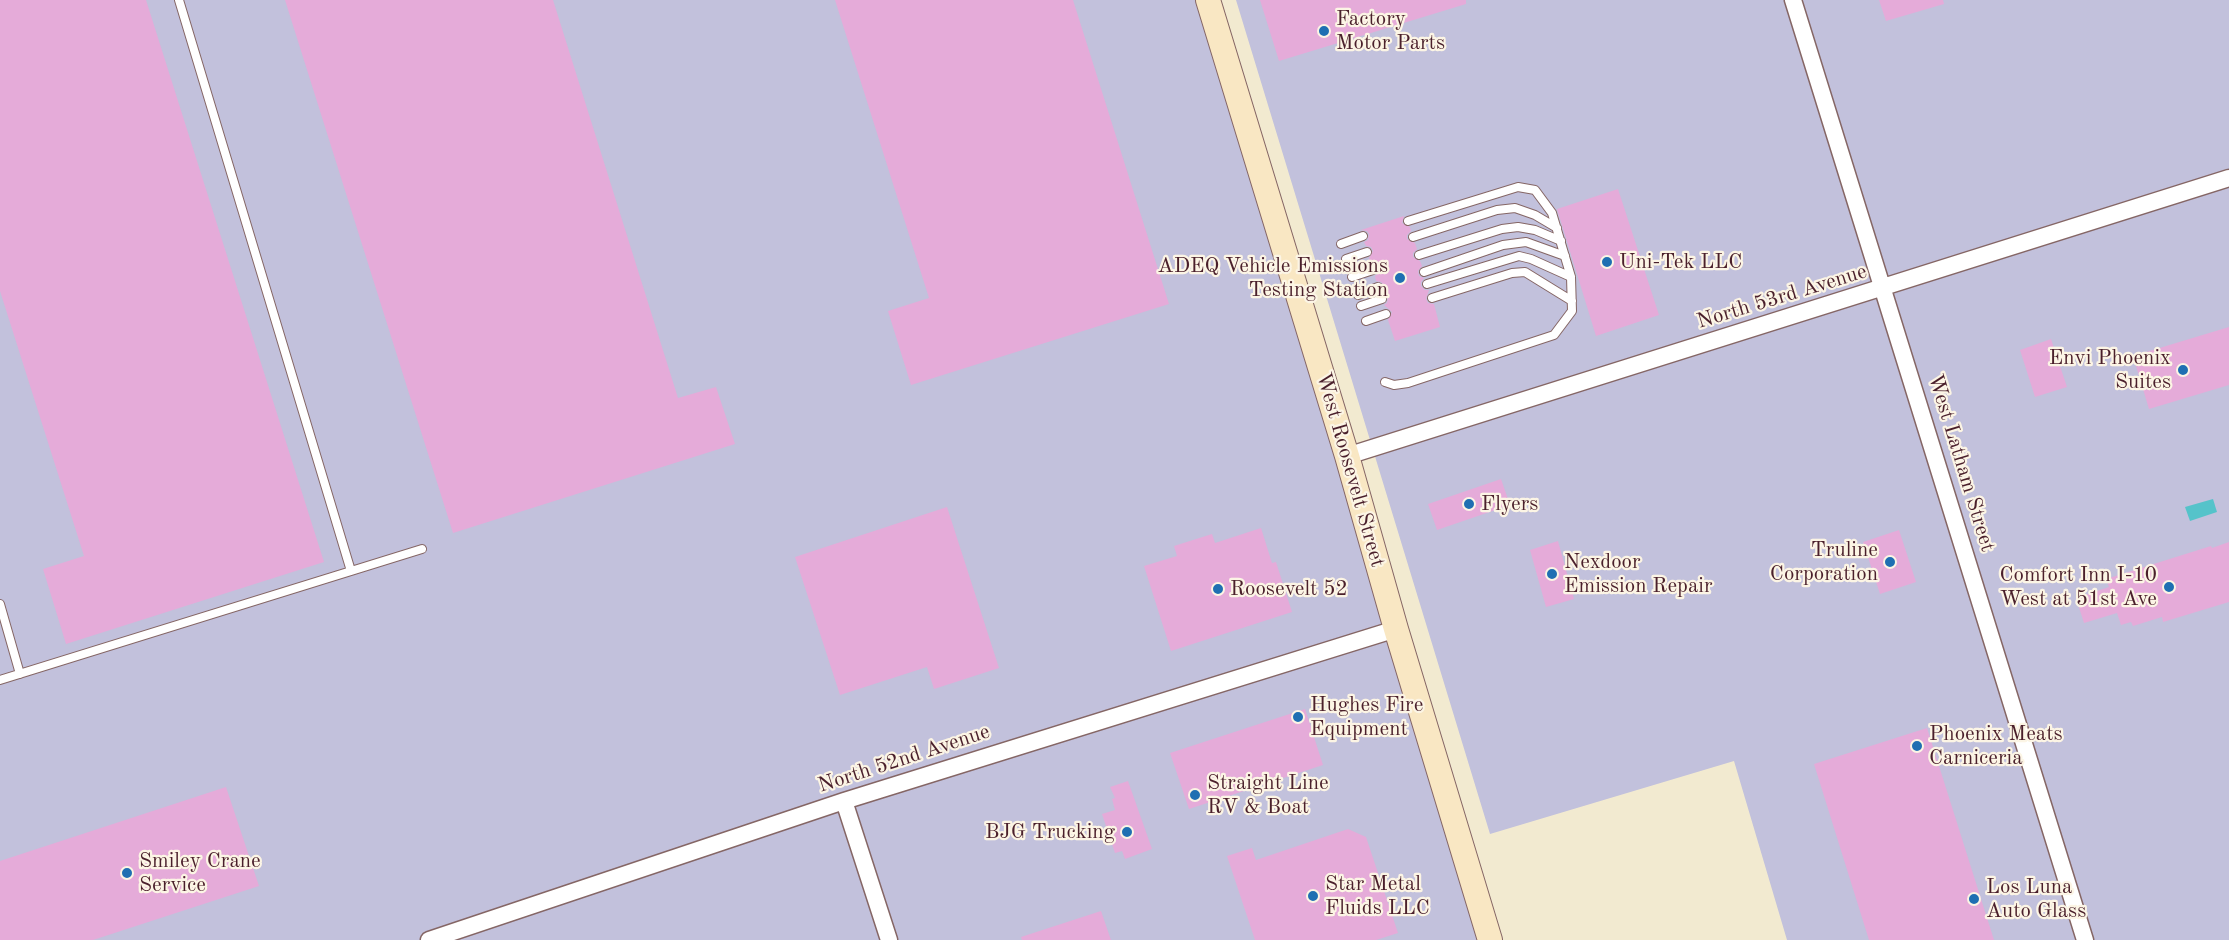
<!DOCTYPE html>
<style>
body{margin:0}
canvas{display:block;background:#f2ead0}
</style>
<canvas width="2229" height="940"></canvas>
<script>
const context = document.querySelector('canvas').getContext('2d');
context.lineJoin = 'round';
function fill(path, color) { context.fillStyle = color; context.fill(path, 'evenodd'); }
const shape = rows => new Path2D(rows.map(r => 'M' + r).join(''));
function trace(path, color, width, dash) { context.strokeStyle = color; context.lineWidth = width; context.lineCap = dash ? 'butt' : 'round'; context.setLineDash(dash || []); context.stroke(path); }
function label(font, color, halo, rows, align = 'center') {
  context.font = font + ' "Old Standard TT",serif'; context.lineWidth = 4.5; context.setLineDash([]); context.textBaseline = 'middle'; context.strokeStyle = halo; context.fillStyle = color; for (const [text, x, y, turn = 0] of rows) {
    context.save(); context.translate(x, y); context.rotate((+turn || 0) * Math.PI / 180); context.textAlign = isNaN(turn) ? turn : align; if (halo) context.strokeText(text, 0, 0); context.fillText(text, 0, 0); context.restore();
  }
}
const industrial = shape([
 [0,0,1196,0,1490,940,0,940],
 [1236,0,2229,0,2229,940,1787,940,1734,761,1490,834]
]);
const water = shape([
 [2213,499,2217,512,2190,521,2185,507]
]);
const building = shape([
 [0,0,146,0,324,562,66,644,43,569,84,556,0,291],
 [285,0,553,0,678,398,716,387,735,444,453,533],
 [835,0,1073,0,1169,304,911,385,888,311,929,298],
 [1260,0,1466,0,1466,4,1279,61],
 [1879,0,1943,0,1944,4,1886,21],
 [1618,189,1659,315,1596,336,1557,209],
 [1404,216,1402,223,1410,227,1411,231,1407,235,1407,239,1415,243,1417,249,1413,253,1413,257,1420,261,1422,266,1418,271,1419,276,1424,278,1421,282,1421,286,1425,290,1429,290,1426,299,1428,303,1434,304,1440,327,1395,341,1388,320,1392,312,1384,305,1387,303,1388,298,1386,294,1380,293,1384,285,1381,282,1376,281,1375,276,1378,274,1379,269,1377,265,1371,264,1369,258,1373,251,1371,247,1366,246,1364,242,1368,240,1369,234,1367,231,1361,230],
 [2229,327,2229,385,2149,409,2133,356],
 [2051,339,2067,387,2035,397,2020,350],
 [1501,479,1510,505,1437,530,1428,504],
 [947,507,999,668,934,689,927,667,840,695,795,557],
 [1261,528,1272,563,1276,562,1292,612,1171,651,1144,566,1177,556,1174,546,1212,534,1215,543],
 [1899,530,1916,582,1880,594,1863,542],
 [1558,541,1574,599,1546,607,1530,550],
 [2229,542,2229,602,2163,622,2162,617,2133,626,2131,622,2121,625,2117,613,2084,623,2076,598,2109,587,2106,579,2211,546,2212,548],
 [1305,709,1323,765,1189,809,1170,753],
 [1927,728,1994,940,1869,940,1814,764],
 [1128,781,1152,849,1125,859,1122,851,1115,853,1102,814,1115,810,1112,799,1115,798,1110,787],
 [226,787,259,886,93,940,0,940,0,861],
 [1348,829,1366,837,1398,933,1376,940,1255,940,1227,856,1252,848,1256,860],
 [1101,911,1111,940,1022,940,1021,937]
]);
const lane = shape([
 [179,0,351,571],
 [1413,237,1497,210,1515,208,1535,215,1557,228],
 [1341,244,1363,236],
 [1419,255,1502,229,1518,227,1535,230,1561,241],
 [1346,259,1367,252],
 [1424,272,1503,245,1526,242,1565,256],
 [1352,277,1373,270],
 [1427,284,1519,256,1531,259,1571,277],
 [1358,295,1378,287],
 [1432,298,1512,273,1525,272,1572,301],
 [1361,306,1382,299],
 [1366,321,1386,314],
 [1385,382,1394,385,1408,383,1554,335,1572,311,1571,277,1552,213,1535,190,1518,187,1408,221],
 [0,604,20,674],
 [0,680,422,549]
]);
const street = shape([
 [1793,0,2085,940],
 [1347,456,2229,178],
 [844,801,889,940],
 [429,940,844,801,1396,629]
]);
const secondary = shape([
 [1208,0,1347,456,1396,629,1490,940]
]);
const markers = [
 [1324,31,6,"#1f6fb2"],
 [1607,262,6,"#1f6fb2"],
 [1400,278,6,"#1f6fb2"],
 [2183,370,6,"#1f6fb2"],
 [1469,504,6,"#1f6fb2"],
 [1890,562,6,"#1f6fb2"],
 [1552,574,6,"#1f6fb2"],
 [2169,587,6,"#1f6fb2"],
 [1218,589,6,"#1f6fb2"],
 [1298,717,6,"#1f6fb2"],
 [1917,746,6,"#1f6fb2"],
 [1195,795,6,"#1f6fb2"],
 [1127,832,6,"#1f6fb2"],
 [127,873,6,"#1f6fb2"],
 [1313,896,6,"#1f6fb2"],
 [1974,899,6,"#1f6fb2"]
];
const poiNames = [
 ["Factory",1336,19],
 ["Motor Parts",1336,43],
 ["Uni-Tek LLC",1619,262],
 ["ADEQ Vehicle Emissions",1388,266,"right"],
 ["Testing Station",1388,290,"right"],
 ["Envi Phoenix",2171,358,"right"],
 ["Suites",2171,382,"right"],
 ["Flyers",1481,504],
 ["Truline",1878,550,"right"],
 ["Corporation",1878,574,"right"],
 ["Nexdoor",1564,562],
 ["Emission Repair",1564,586],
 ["Comfort Inn I-10",2157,575,"right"],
 ["West at 51st Ave",2157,599,"right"],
 ["Roosevelt 52",1230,589],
 ["Hughes Fire",1310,705],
 ["Equipment",1310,729],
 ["Phoenix Meats",1929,734],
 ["Carniceria",1929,758],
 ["Straight Line",1207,783],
 ["RV & Boat",1207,807],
 ["BJG Trucking",1115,832,"right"],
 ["Smiley Crane",139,861],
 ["Service",139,885],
 ["Star Metal",1325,884],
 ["Fluids LLC",1325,908],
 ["Los Luna",1986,887],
 ["Auto Glass",1986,911]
];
const streetNames = [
 ["North 53rd Avenue",1782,297,-17],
 ["West Latham Street",1961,463,73],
 ["West Roosevelt Street",1350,470,74],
 ["North 52nd Avenue",904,759,-18]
];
fill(industrial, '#c2c1dc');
fill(water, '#55c3ca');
fill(building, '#e5abd9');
trace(lane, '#856665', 10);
trace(street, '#856665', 19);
trace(secondary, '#856665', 26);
trace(lane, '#fff', 8);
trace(street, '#fff', 16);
trace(secondary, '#f9e7c3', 24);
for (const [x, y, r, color] of markers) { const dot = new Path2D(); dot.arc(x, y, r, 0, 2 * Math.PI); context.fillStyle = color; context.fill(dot); trace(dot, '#fcf5e5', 2); }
label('21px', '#4a1f2b', '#fcf5e5', poiNames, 'left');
label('21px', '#4a1f2b', '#fcf5e5', streetNames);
</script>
